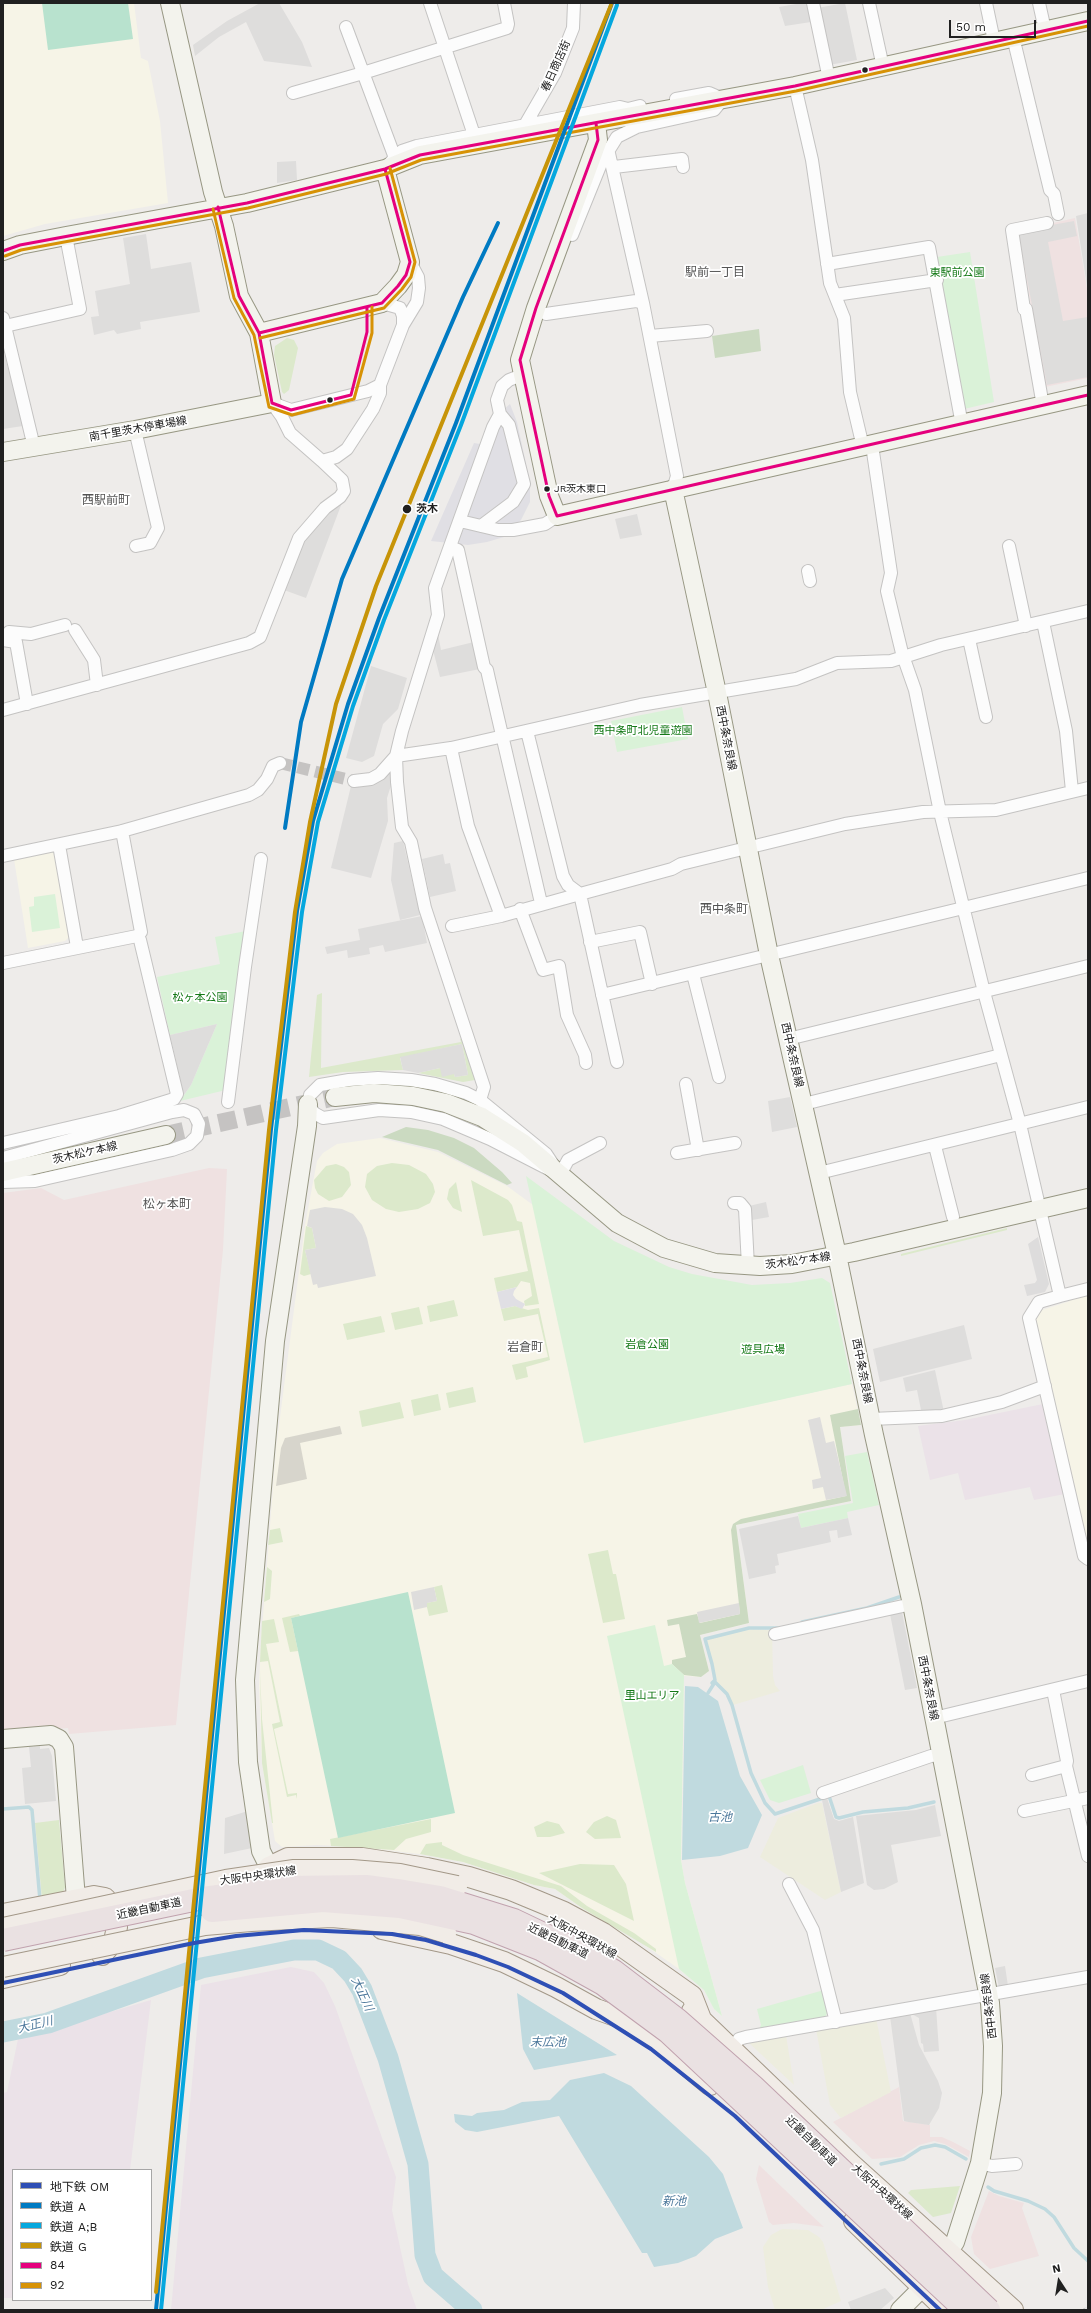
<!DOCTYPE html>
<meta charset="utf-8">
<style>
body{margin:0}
#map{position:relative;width:1091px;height:2313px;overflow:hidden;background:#eeecea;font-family:"Work Sans","Noto Sans JP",sans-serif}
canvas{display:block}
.frame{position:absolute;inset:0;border:4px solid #202020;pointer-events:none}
.legend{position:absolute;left:12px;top:2169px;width:140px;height:132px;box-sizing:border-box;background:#fff;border:1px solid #a6a6a6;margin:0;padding:5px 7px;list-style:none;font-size:12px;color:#202020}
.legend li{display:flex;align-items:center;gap:8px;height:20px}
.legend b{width:20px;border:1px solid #a6a6a6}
.north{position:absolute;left:1039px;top:2261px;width:40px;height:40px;-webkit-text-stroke:3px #fff;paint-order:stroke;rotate:348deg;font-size:11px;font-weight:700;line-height:16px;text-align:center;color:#202020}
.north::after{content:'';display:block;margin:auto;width:14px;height:18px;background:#202020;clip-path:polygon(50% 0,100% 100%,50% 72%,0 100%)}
.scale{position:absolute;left:949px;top:20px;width:87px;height:18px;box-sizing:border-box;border:2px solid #202020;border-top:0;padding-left:5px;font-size:12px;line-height:14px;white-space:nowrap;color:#202020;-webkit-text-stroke:3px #fff;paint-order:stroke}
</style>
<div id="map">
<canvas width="1091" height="2313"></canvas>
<div class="frame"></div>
<ul class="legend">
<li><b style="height:5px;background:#2e4fb5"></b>地下鉄 OM</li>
<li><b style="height:5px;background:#007ac2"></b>鉄道 A</li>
<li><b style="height:5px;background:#05a7de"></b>鉄道 A;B</li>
<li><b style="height:5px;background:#c79408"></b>鉄道 G</li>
<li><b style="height:5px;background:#e5007d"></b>84</li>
<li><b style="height:5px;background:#d79205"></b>92</li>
</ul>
<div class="north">N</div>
<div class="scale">50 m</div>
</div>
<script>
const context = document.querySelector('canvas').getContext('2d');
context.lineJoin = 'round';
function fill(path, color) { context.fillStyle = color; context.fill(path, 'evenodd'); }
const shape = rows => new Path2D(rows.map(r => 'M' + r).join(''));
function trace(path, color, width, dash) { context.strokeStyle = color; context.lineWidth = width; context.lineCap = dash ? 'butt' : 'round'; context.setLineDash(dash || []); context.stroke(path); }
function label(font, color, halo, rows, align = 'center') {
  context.font = font + ' "Work Sans","Noto Sans JP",sans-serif'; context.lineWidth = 3.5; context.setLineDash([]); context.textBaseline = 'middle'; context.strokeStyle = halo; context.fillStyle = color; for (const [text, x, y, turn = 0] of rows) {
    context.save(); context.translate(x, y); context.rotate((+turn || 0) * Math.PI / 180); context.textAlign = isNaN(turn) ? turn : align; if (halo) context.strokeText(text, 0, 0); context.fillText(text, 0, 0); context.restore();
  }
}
const commercial = shape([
 [1075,218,1088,294,1088,378,1045,387,1018,231],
 [209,1168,227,1169,223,1250,176,1725,69,1734,68,1728,3,1733,3,1193,41,1188,64,1200],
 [899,2087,903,2121,930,2125,930,2137,942,2137,953,2142,970,2151,969,2157,945,2144,934,2141,919,2145,900,2157,872,2159,833,2122],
 [759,2165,809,2213,824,2227,794,2223,773,2225,769,2222,756,2179],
 [989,2191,999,2196,1024,2203,1022,2208,1039,2256,990,2269,974,2254,971,2237]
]);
const industrial = shape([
 [1043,1404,1065,1494,1034,1500,1030,1487,965,1500,958,1473,930,1480,918,1426,965,1420],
 [291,1967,314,1972,324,1983,335,2006,396,2177,392,2210,408,2284,417,2310,171,2310,201,1985],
 [151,2000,130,2170,13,2170,13,2298,3,2298,3,2093,7,2092,18,2039]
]);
const education = shape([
 [3,3,134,3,141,58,148,61,160,121,168,203,45,224,3,236],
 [56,851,70,936,65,941,28,948,14,859],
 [380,1138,438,1152,507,1186,533,1205,584,1442,852,1384,861,1425,840,1427,851,1501,736,1525,749,1623,700,1635,709,1671,701,1677,684,1676,681,1860,685,1883,722,2016,714,2009,704,1990,679,1969,629,1934,582,1908,555,1889,534,1885,463,1862,427,1855,362,1847,317,1845,282,1847,275,1841,262,1763,259,1686,261,1642,276,1448,305,1225,317,1161,323,1153,337,1144],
 [1088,1291,1088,1549,1033,1320,1042,1310,1070,1301,1069,1296]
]);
const construction = shape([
 [340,1426,342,1434,300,1443,307,1479,276,1486,281,1448,285,1438]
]);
const farmland = shape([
 [749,1629,772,1630,773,1676,775,1685,780,1691,733,1705,728,1694,717,1683,706,1639],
 [818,1803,822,1803,841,1892,825,1900,760,1857,778,1818],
 [876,2018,891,2092,841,2118,830,2105,816,2029],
 [786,2035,794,2085,748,2042],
 [782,2229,808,2230,819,2237,823,2242,841,2301,821,2310,775,2310,768,2287,763,2247,771,2235]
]);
const grass = shape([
 [287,338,294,340,298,348,289,390,284,394,282,392,274,355,275,346],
 [322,993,321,1068,461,1042,460,1039,463,1038,475,1080,463,1082,418,1073,440,1068,454,1074,455,1077,468,1075,462,1044,400,1058,403,1070,343,1072,309,1077,317,995],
 [392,1163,409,1165,426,1174,433,1184,435,1192,430,1203,418,1209,399,1212,386,1209,372,1200,365,1187,367,1174,377,1166],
 [336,1164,344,1167,349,1172,351,1185,342,1197,329,1201,318,1194,315,1188,314,1180,326,1166],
 [471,1180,508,1200,512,1205,517,1221,522,1222,539,1304,525,1306,524,1301,532,1296,530,1283,521,1281,517,1287,497,1292,494,1278,528,1271,519,1230,483,1236],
 [456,1182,462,1212,453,1208,447,1199,449,1189],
 [306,1226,312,1228,316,1248,305,1250,311,1274,304,1276,300,1274],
 [1007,1228,1007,1230,901,1256,901,1254],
 [454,1300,458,1316,430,1322,427,1306],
 [515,1306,528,1310,539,1308,550,1360,526,1367,528,1377,516,1380,512,1365,548,1357,538,1314,504,1321,501,1309],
 [419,1307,423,1324,395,1330,391,1313],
 [381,1316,385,1332,347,1340,343,1324],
 [473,1387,476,1402,449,1408,446,1393],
 [438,1394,441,1410,414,1416,411,1400],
 [400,1402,404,1418,362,1427,359,1411],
 [280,1528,283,1542,268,1545,270,1530],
 [608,1550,613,1574,616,1574,625,1619,603,1623,588,1554],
 [267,1567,272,1571,270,1599,264,1602],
 [442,1585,448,1612,429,1616,426,1603,437,1601,434,1587],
 [299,1614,300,1616,291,1618,298,1651,290,1652,282,1618],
 [274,1619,279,1642,266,1644,283,1726,274,1729,288,1794,297,1793,297,1799,296,1795,287,1797,272,1724,280,1722,268,1661,260,1662,262,1621],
 [260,1670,262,1719,273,1823,272,1823,262,1763],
 [607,1816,616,1820,621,1838,595,1839,586,1832,594,1822],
 [431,1819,431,1832,406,1839,394,1850,331,1846,330,1839],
 [59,1820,65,1887,62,1895,42,1899,35,1823],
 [547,1821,559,1824,565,1833,550,1837,537,1837,534,1827],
 [442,1842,442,1845,463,1855,561,1886,587,1906,634,1933,656,1949,656,1952,582,1908,555,1889,534,1885,463,1862,420,1854,426,1844],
 [580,1864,614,1865,626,1884,634,1921,539,1873],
 [960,2186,951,2213,933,2217,908,2193,911,2190]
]);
const forest = shape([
 [759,329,761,351,715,358,712,336],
 [406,1127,428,1130,454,1138,474,1148,502,1172,512,1183,507,1185,438,1150,382,1137],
 [858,1409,861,1425,840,1427,851,1501,736,1525,749,1623,700,1635,709,1671,701,1677,684,1675,672,1664,672,1660,686,1657,679,1624,668,1626,667,1620,697,1614,700,1623,740,1614,731,1530,733,1524,741,1519,846,1496,830,1415]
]);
const park = shape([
 [970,252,994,402,964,409,937,257],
 [682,707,688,739,617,752,611,721],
 [55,894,60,928,32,932,29,907,34,906,34,897],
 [246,931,226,1090,180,1101,191,1085,217,1024,170,1035,157,977,220,964,215,937],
 [526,1176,614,1241,669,1267,692,1274,752,1285,790,1283,822,1278,830,1283,852,1384,584,1443],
 [867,1452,879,1505,847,1512,848,1518,801,1528,798,1514,853,1503,845,1456],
 [655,1625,664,1666,672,1664,684,1675,681,1860,685,1883,722,2016,714,2009,704,1990,679,1969,607,1636],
 [803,1765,811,1793,779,1803,770,1800,760,1780],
 [824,1990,829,2010,825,2017,759,2029,761,2025,757,2009]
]);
const pitch = shape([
 [42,3,128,3,133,39,48,50],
 [408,1592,455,1813,338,1838,291,1618]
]);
const parking = shape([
 [260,3,279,3,302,42,312,67,264,61,246,22,219,37,195,56,193,45,227,21],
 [802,3,807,3,811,22,785,26,779,7],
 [845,3,857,60,829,65,817,8],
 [296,161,297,180,277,183,277,162],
 [1088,213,1088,285,1087,286,1076,216],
 [1074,221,1077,236,1048,242,1063,321,1088,317,1088,377,1047,385,1018,231],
 [146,234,151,269,191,262,200,312,140,322,141,329,117,334,114,330,94,335,91,317,99,316,95,291,130,284,123,238],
 [3,349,23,426,3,429],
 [343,500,306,598,284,590,304,538,327,511],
 [637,514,642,535,620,539,615,519],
 [438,634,441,650,474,642,480,669,440,677,433,650],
 [371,666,407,678,398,709,383,724,374,756,362,762,346,758],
 [390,772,392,782,387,798,388,821,371,878,331,868,351,786],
 [403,841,420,915,400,920,391,880,394,843],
 [443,854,445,864,450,863,456,891,430,897,422,859],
 [422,916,427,943,385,952,383,945,369,948,370,954,348,958,347,950,327,954,325,947,360,940,358,929],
 [217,1024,191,1085,184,1095,170,1035],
 [462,1044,468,1075,455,1077,454,1074,442,1077,440,1068,418,1073,403,1070,400,1057],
 [790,1097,797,1127,772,1132,768,1101],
 [766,1202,769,1217,752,1220,749,1206],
 [325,1207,342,1209,353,1214,362,1225,367,1238,376,1276,318,1288,317,1284,313,1285,305,1250,316,1248,312,1228,307,1226,310,1210],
 [964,1325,972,1359,880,1382,873,1349],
 [935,1370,944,1412,922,1415,917,1390,906,1392,903,1378],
 [820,1417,826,1443,834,1441,847,1496,826,1500,823,1487,813,1489,812,1480,821,1478,808,1420],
 [798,1516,801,1528,848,1518,852,1535,838,1538,837,1530,829,1531,831,1542,777,1554,779,1565,775,1566,776,1573,749,1579,739,1529],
 [434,1587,437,1601,427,1603,427,1607,414,1610,411,1592],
 [739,1603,740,1614,699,1623,697,1612],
 [902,1612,917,1688,905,1690,890,1614],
 [40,1746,40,1749,49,1748,52,1756,56,1801,25,1804,22,1768,31,1767,29,1747],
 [827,1798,834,1819,839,1821,853,1817,864,1883,841,1892,822,1800],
 [935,1805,941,1836,891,1845,898,1882,884,1889,874,1890,867,1885,856,1816,916,1810],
 [248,1811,252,1848,224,1854,225,1818],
 [1005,1966,1008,1986,999,1988,995,1968],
 [936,2007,939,2051,924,2052,923,2044,921,2043,919,2018,910,2013,919,2045,938,2081,942,2093,939,2108,929,2125,908,2122,904,2121,890,2016],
 [885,2288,894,2298,880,2310,851,2310,848,2302]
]);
const plaza = shape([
 [510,404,517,422,530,482,530,502,521,520,504,537,487,542,468,545,431,541,474,443,480,444,489,422],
 [517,1287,514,1291,513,1295,516,1299,525,1304,522,1309,515,1306,501,1309,497,1292]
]);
const water = shape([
 [685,1686,698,1687,718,1701,740,1776,762,1815,748,1848,720,1856,682,1860],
 [517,1993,617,2055,534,2070,523,2049],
 [604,2073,631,2086,709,2157,723,2174,743,2228,715,2239,696,2256,678,2263,654,2267,647,2253,642,2253,559,2116,477,2132,465,2130,455,2122,454,2114,472,2116,477,2113,504,2110,522,2102,550,2100,570,2080]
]);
const pier = shape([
 [1038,1237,1049,1284,1045,1292,1027,1296,1024,1285,1035,1283,1037,1280,1028,1244]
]);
const stream = shape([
 [802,1622,867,1608,899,1597],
 [712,1683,715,1680,712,1664,705,1639,749,1628,778,1628],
 [708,1693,715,1682,727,1694,732,1705,751,1773,765,1803,775,1814,829,1796,836,1817,839,1818,863,1812,908,1808,934,1802],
 [3,1809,29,1807,32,1810,40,1900],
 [881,2164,904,2159,921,2148,935,2145,945,2147,966,2159],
 [988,2187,994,2191,1028,2201,1045,2209,1054,2217,1074,2248,1088,2261]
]);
const river = shape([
 [3,2032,48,2023,201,1968,294,1950,318,1950,339,1960,353,1975,362,1990,388,2058,418,2164,425,2255,433,2276,472,2310]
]);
const streetTunnel = shape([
 [280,763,354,781]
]);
const secondaryTunnel = shape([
 [166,1135,335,1097]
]);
const street = shape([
 [430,3,474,135],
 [813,3,829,79],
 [869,3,883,67],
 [986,3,994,41],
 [1039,3,1045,30],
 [346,27,395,158],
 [1013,37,1050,190,1054,194,1058,214],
 [795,86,812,160,830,283,844,318,850,392,863,447],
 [293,93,363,73,507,28,508,24,504,3],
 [525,125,555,73,573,28,574,3],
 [608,149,643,303,677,476,673,489],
 [389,164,402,151,417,146,620,107,628,109,640,106],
 [614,167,682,159,683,167],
 [572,235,602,161,617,137,637,127,714,110,723,99,709,93,676,99],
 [827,264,929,247,962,425],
 [835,295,937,280],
 [382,303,400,308,403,316,403,325],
 [546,314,636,301,643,303],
 [3,318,34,447],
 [5,326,80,309,66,236],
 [650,336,707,331],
 [272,403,291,410,368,391,380,385,403,325,417,302,419,288,418,277,410,262],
 [272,403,282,417,290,433,322,461,336,457,347,449,373,409,380,393,380,385],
 [1043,406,1026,309,1024,309,1012,230,1047,223],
 [135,430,158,528,150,543,136,546],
 [873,452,891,573,887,591,902,653,915,690,940,812,984,992,1020,1124,1060,1296,1039,1302,1029,1318,1084,1556,1088,1559],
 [460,521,498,530,513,530,545,524,557,516],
 [481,526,513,502,524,484,509,425,500,414,497,400,502,386,509,380,522,375],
 [1009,546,1026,626],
 [450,547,458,550,484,667,487,670,489,679,541,903],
 [808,571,810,581],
 [1043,622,1066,731,1072,791],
 [75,630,94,660,97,685],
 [9,632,31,634,65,625],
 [969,639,986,717],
 [3,640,16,642,27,704],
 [3,710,249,643,260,637,299,538,325,508,340,497,344,491,342,480,322,461],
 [527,731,563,876,568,885,580,894,672,869,681,864,845,824,923,812,996,810,1088,788],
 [451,748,468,826,501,916],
 [354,781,371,779,380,774,396,756,451,748,640,705,796,679,837,663,891,661,941,645,1088,611],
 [122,831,141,932,137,936],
 [59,845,77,947],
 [3,856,122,831,249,795,258,790,267,779,273,766,280,763],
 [520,909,543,970,559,966,567,1015,585,1055,586,1063],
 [452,926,501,916,580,894,617,1062],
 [590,942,640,932,652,984],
 [3,963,137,936,140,940,177,1094,174,1099,119,1116,3,1143],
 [693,974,719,1077],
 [602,995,1088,878],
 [788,1039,1088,966],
 [378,1078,411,1080,435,1084,466,1093,480,1100,546,1154,560,1175,490,1139,443,1119,411,1112,379,1110,323,1118,314,1113,308,1104,310,1095,320,1085,349,1080,378,1078],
 [686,1084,698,1150],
 [480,1100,484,1087,425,908,411,842,402,827,397,782,396,756,402,731,438,615,435,588,493,427,500,414],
 [228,1102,245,967,261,859],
 [804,1104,1001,1055],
 [935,1146,953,1217],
 [677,1153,735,1143],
 [3,1158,172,1112,184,1110,194,1114,199,1124,197,1136,189,1144,172,1150,35,1181,3,1182],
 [819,1173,1088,1107],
 [560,1175,568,1160,600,1143],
 [734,1203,740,1203,745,1209,748,1266],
 [1060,1296,1088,1289],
 [871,1419,942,1416,1002,1402,1045,1386],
 [775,1634,912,1604],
 [934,1718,1088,1681],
 [1066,1766,1088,1856],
 [1032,1775,1066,1766,1067,1761,1053,1690],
 [823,1793,931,1756,940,1755],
 [1024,1811,1088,1798],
 [789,1884,813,1930,836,2022],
 [732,2049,739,2039,746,2037,1088,1977],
 [980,2163,992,2166,1016,2164]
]);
const secondary = shape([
 [596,123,598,140,536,308,520,360,549,496,557,516,1088,395],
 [3,251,20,245,66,236,247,203,385,169,420,155,795,86,1088,21],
 [259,333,382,303,398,286,406,275,410,262,385,169],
 [3,452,135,430,272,403,259,333,239,296,224,226,213,192,170,3],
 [673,489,717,693,769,955,837,1255,874,1435,912,1604,990,2003,993,2046,992,2093,980,2163,955,2242,923,2287,900,2310],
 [335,1097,374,1093,413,1096,446,1103,482,1117,523,1143,617,1223,664,1248,715,1263,760,1266,792,1264,854,1252,1088,1198],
 [3,1172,166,1135],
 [3,1739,51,1735,59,1739,64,1747,76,1899],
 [269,1867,261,1851,248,1762,245,1680,275,1341,307,1126,308,1104]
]);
const primary = shape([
 [260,1884,269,1867,288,1858,362,1858,427,1868,469,1877,511,1890,564,1912,603,1933,692,1996,701,2019],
 [3,1914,94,1896,105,1898,113,1909,117,1927,114,1941,102,1955],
 [382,1929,451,1944,504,1962,556,1987,596,2009,632,2022],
 [3,1978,60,1965],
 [692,2011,850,2163,1013,2310],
 [621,2015,662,2045,710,2085],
 [854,2221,946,2310]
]);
const rail = shape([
 [1085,2310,1088,2310]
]);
const primaryBridge = shape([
 [3,1928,226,1880,294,1870,352,1870,400,1874,457,1886],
 [3,1967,205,1925,251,1921,332,1917,420,1925,446,1933]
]);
const highwayBridge = shape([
 [212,1911,323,1901,400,1907,474,1923,540,1949,603,1984,668,2032,965,2310],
 [3,1940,203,1898,285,1887,366,1886,404,1891,440,1897,514,1920,581,1952,614,1971,678,2020,753,2086,989,2310]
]);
const bus1 = shape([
 [596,123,598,140,536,308,520,360,549,496,557,516,1088,395],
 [218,207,239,296,259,333,272,403,291,410,351,395,367,332,367,307],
 [3,251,20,245,247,203,385,169,420,155,795,86,1088,21],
 [259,333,382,303,398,286,406,275,410,262,385,169]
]);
const bus2 = shape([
 [213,209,234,298,254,335,269,407,292,415,354,399,372,333,372,307],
 [5,256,21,250,248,208,386,174,421,160,796,91,1088,26],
 [260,338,384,308,402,289,411,277,415,262,390,168]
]);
const rail1 = shape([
 [285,828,301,722,342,579,463,297,498,223],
 [156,2310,271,1129,297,911,313,821,348,704,379,618,456,423,612,3]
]);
const rail2 = shape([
 [161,2310,276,1130,302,912,318,822,353,706,384,620,461,425,617,5]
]);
const rail3 = shape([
 [156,2292,269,1130,295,912,310,822,336,704,376,586,611,5]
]);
const metro1 = shape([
 [3,1983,194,1943,236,1936,304,1930,392,1934,426,1940,476,1955,508,1967,563,1993,651,2049,735,2116,940,2310]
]);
const markers = [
 [865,70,3.5,"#202020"],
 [330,400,3.5,"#202020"],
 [547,489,3.5,"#202020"],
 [407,509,5,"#202020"]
];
const busNames = [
 ["JR茨木東口",554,489]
];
const streetNames = [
 ["春日商店街",556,66,-66],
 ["南千里茨木停車場線",138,429,-10],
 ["西中条奈良線",726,738,79],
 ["西中条奈良線",792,1055,77],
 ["茨木松ケ本線",85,1153,-13],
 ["茨木松ケ本線",798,1261,-8],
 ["西中条奈良線",862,1371,79],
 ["西中条奈良線",928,1688,79],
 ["大阪中央環状線",258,1876,-8],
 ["近畿自動車道",149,1909,-12],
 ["大阪中央環状線",582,1937,29],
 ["近畿自動車道",558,1941,26],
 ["西中条奈良線",989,2006,-97],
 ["近畿自動車道",811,2141,44],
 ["大阪中央環状線",882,2192,42]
];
const parkNames = [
 ["東駅前公園",957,273],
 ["西中条町北児童遊園",643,731],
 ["松ヶ本公園",200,998],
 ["岩倉公園",647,1345],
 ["遊具広場",763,1350],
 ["里山エリア",652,1696]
];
const stopNames = [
 ["茨木",416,509]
];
const neighbourhoodNames = [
 ["駅前一丁目",715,272],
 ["西駅前町",106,500],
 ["西中条町",724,909],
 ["松ヶ本町",167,1204],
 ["岩倉町",525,1347]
];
const waterNames = [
 ["古池",720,1817],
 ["大正川",362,1994,65],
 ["大正川",35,2025,-14],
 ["末広池",548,2042],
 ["新池",674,2201]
];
fill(commercial, '#efe1e1');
fill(industrial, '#ebe2e8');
fill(education, '#f6f4e7');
fill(construction, '#d7d5cc');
fill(farmland, '#ededde');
fill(grass, '#dce9cb');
fill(forest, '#cbdac1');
fill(park, '#daf2d8');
fill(pitch, '#b8e2ce');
fill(parking, '#dedddc');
fill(plaza, '#e0dfe4');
fill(water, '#c0dadf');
fill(pier, '#dddcdc');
trace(stream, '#c0dadf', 3.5);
trace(river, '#c0dadf', 21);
trace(streetTunnel, '#c5c3c2', 12, [12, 6]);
trace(secondaryTunnel, '#c5c3c2', 18, [18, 9]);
trace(street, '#c4c3c2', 14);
trace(secondary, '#979783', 20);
trace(primary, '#a39888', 22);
trace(street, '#fcfcfc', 12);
trace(secondary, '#f3f3ed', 18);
trace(primary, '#f1ece7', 20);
trace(rail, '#cbcbcb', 4.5);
trace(rail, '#fff', 3, [9]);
trace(primaryBridge, '#a39888', 22, []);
trace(highwayBridge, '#c1a2ae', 24, []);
trace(primaryBridge, '#f1ece7', 20);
trace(highwayBridge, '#eae1e2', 22);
trace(bus1, '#e5007d', 3);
trace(bus2, '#d79205', 3);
trace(rail1, '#007ac2', 4);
trace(rail2, '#05a7de', 4);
trace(rail3, '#c79408', 4);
trace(metro1, '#2e4fb5', 4);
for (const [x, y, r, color] of markers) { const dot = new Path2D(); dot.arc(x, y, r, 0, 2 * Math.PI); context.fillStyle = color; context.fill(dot); trace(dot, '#fff', 1.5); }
label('10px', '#202020', '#fff', busNames, 'left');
label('11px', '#202020', '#fff', streetNames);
label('11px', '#147917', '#fff', parkNames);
label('bold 11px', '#202020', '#fff', stopNames, 'left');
label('12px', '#535353', '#fff', neighbourhoodNames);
label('italic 12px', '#4c789b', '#fff', waterNames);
</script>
